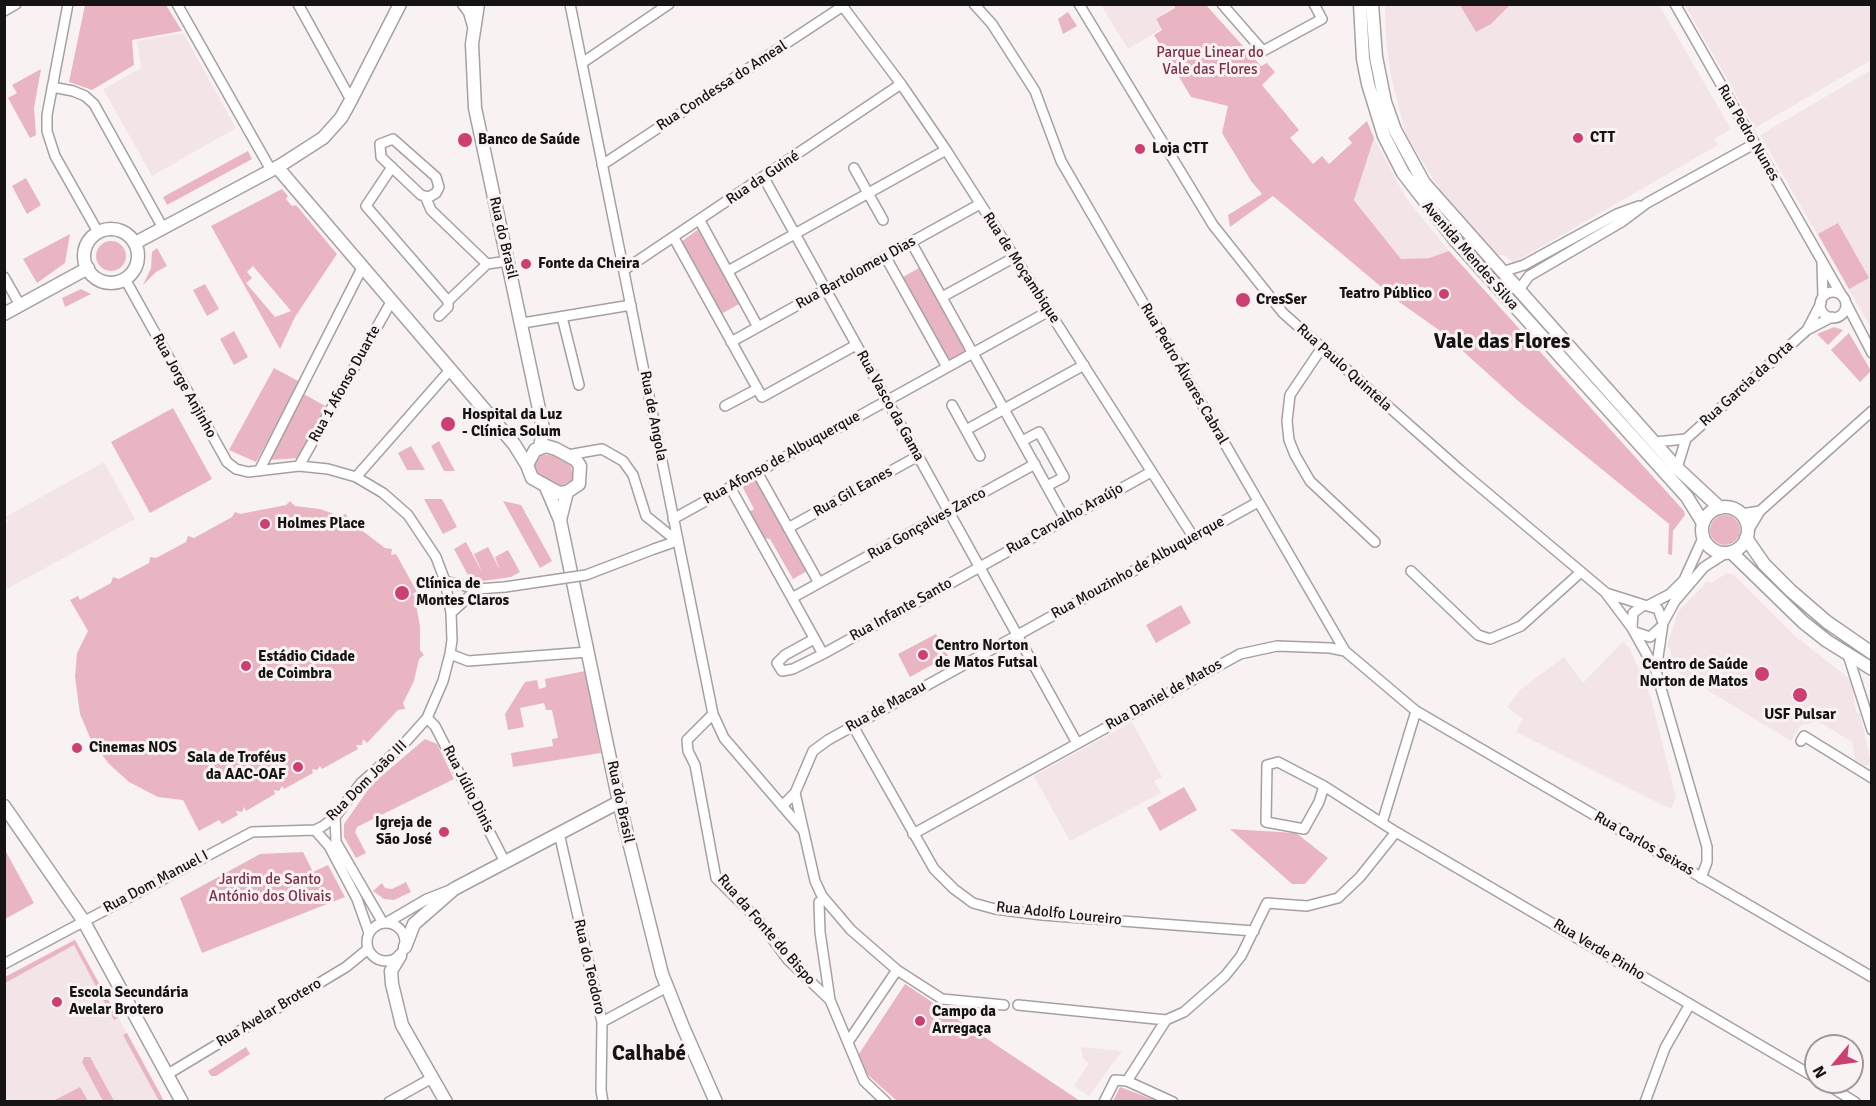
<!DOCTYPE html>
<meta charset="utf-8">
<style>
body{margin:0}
#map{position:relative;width:1876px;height:1106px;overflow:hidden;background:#f9f2f3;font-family:Signika,sans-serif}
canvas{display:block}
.frame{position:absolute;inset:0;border:6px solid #151313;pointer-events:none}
.north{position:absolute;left:1804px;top:1034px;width:60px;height:60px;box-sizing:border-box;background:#f9f2f3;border:2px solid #9e9999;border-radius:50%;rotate:241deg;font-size:16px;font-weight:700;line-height:24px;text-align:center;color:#151313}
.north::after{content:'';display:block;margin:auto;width:21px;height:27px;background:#cb3f73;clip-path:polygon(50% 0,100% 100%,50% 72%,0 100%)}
</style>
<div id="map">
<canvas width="1876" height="1106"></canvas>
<div class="frame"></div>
<div class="north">N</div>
</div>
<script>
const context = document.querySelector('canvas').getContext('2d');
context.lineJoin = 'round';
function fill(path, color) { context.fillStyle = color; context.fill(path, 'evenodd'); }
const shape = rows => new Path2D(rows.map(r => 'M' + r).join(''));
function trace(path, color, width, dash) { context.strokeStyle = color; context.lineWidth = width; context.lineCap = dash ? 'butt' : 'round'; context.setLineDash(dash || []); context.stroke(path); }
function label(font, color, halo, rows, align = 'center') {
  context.font = font + ' Signika,sans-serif'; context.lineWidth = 6; context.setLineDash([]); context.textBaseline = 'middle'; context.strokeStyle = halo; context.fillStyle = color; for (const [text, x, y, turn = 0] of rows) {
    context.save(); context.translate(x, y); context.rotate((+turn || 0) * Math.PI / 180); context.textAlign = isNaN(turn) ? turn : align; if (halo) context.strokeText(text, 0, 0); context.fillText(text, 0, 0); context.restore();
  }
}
const built = shape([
 [1173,5,1175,7,1155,19,1161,29,1128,49,1101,5],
 [1385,5,1659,5,1731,129,1714,139,1718,145,1513,263,1505,255,1495,255,1445,198,1406,135,1391,77,1386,40],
 [1685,5,1871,5,1871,60,1755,128],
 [183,33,236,128,152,176,103,89,141,68,137,41],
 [1871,70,1871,328,1760,135],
 [1374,138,1406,198,1449,251,1429,258,1401,259,1354,199],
 [104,462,135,519,5,590,4,523,8,521,5,517],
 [1727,573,1734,575,1795,636,1851,680,1856,712,1860,714,1871,762,1866,766,1855,760,1852,742,1818,721,1800,726,1791,741,1671,668,1671,652,1667,645,1678,612,1707,581,1711,583],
 [1623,641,1630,649,1651,698,1676,797,1671,809,1516,732,1523,719,1507,707,1521,689,1564,657,1583,683],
 [1132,722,1162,777,1154,781,1161,793,1070,841,1034,776],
 [75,939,164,1101,5,1102,5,977],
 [1081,1047,1122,1051,1089,1096,1074,1086,1089,1063,1083,1059]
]);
const green = shape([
 [85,5,166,5,182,31,132,40,134,65,92,90,69,82],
 [1174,5,1206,5,1261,66,1267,63,1275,72,1262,85,1299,130,1290,138,1313,164,1322,156,1329,164,1352,143,1348,138,1367,121,1374,138,1354,200,1401,259,1429,258,1449,251,1684,511,1685,515,1673,531,1672,555,1668,554,1669,524,1517,400,1443,333,1398,301,1273,196,1230,227,1228,215,1262,194,1251,181,1222,133,1228,106,1191,97,1154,35,1162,30,1156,19,1175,8],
 [1460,5,1510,5,1491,24,1476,32],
 [1068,12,1077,26,1063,34,1058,19],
 [41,69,34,108,36,135,30,138,8,98,17,93,12,85],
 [248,151,252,159,167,205,163,197],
 [26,178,41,205,27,214,12,186],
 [282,189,288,196,286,199,292,206,296,205,337,254,295,317,280,349,211,226],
 [253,266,291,311,275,317,246,283,252,278,247,272],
 [1838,223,1869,278,1849,289,1818,234],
 [700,228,741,303,721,314,681,242],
 [70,234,65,263,37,283,23,259],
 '96 256a15 15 0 1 1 30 0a15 15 0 1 1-30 0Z',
 [157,248,167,266,156,272,143,285,151,268,152,252],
 [921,267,967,351,946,363,901,278],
 [205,284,219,309,207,316,193,290],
 [81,289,91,294,65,307,62,298],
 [1834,327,1843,330,1828,345,1817,334],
 [234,331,248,357,234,365,220,339],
 [1849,333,1871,371,1860,382,1831,350],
 [274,368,300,382,256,462,229,450],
 [302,393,327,407,300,458,269,460],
 [173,408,212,479,150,513,111,442],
 [439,441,455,471,444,471,431,446],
 [411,446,425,470,407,470,398,453],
 [542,454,554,456,571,466,573,480,561,486,537,474,534,465],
 [755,479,807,571,793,579,770,539,763,538,749,512,754,509,742,486],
 [424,499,442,499,457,527,443,534],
 [290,501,295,506,320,509,340,516,346,514,348,520,385,548,392,549,391,555,396,554,417,592,412,594,419,599,416,604,420,627,420,650,424,655,419,659,414,681,403,703,405,709,398,710,367,743,363,739,362,745,356,745,358,749,322,769,320,766,317,770,312,769,313,773,284,789,282,786,279,791,274,790,275,794,246,811,244,807,242,812,236,811,238,815,222,824,219,820,199,831,183,800,158,797,129,782,109,764,91,740,80,714,75,677,77,653,88,631,70,600,78,596,80,600,111,583,113,577,119,579,149,563,150,557,156,558,186,542,188,536,194,538,232,517,235,512,240,514,286,505],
 [503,501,521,505,552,561,540,568],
 '1710 530a15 15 0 1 1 30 0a15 15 0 1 1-30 0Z',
 [466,542,482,572,474,554,488,547,500,570,495,557,508,550,520,572,511,577,476,582,470,579,454,549],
 [1181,605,1191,623,1156,643,1146,625],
 [936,634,948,656,910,677,898,654],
 [585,671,601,753,513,767,511,753,553,746,552,739,558,738,552,710,546,710,544,703,520,708,524,727,508,730,505,714,525,682,537,680,539,689,546,687,545,679],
 [425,739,437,744,454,779,357,827,355,832,366,853,356,858,344,837,344,824,372,784],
 [1184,787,1197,810,1160,831,1147,808],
 [1230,829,1296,833,1328,858,1305,884,1292,884],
 [5,850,34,903,5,919,4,919],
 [303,852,313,872,328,865,345,897,202,953,180,898,260,854],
 [406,882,411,892,394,900,384,899,373,891,382,883,385,888,392,889],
 [75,940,118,1018,114,1020,74,945,5,983,5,977],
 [905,984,1080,1101,897,1101,869,1076,857,1057],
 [127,1033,164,1101,159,1101,123,1035],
 [246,1047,250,1054,216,1076,211,1076,208,1071],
 [84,1057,90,1057,114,1101,103,1101,82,1062],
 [80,1087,88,1101,53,1101],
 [1120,1087,1157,1101,1113,1101]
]);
const minor = shape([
 [68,4,47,115,47,131,55,156,98,232],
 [177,4,271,170],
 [298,4,351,100],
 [570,4,713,714,724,738,803,830],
 [841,4,901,84,946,150,1194,538],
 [974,4,992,24,1035,91,1061,161,1345,651],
 [1079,4,1213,225,1283,313,1460,470,1605,592,1632,628,1656,671,1707,847,1707,862,1701,878],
 [1222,4,1263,51,1322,19,1314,4],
 [1675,4,1842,296],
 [4,11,16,4],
 [582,63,669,4],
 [52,87,73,91,85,96,94,104,163,228],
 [393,139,436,177,439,187,436,193,429,197,421,195,381,157,380,144,393,139],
 [602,165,843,6],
 [392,167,366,206,448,301,487,264],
 [854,168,883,220],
 [764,178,1077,743],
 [425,196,431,210,487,264,508,261],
 [700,221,758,327],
 [674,238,762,397,856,345],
 [911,242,1065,519],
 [885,256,947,367],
 [1822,263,1823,297],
 [624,270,901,84],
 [728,271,946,150],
 [1502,272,1524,265,1617,214,1639,206],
 [4,277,20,305],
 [1518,291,1529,276,1623,221,1647,203,1754,144],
 '1820 305a13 13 0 1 1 26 0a13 13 0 1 1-26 0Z',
 [942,297,1015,257],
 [1846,303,1872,353],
 [439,316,448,307,448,301],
 [562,317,579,385],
 [523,323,631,305],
 [1807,330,1821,303],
 [731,342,980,204],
 [1321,349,1290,395,1287,421,1289,440,1295,455,1310,481,1375,542],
 [952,405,980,456],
 [725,406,757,389],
 [966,430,1084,365],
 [1022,441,1039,432,1064,477,1047,486],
 [1655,442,1686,439],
 [568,455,602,449,623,461,633,475,646,516,677,541],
 [299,466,391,302],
 [1677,468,1686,439,1807,330,1832,317],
 [259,471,362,268],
 [356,477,450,370],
 [730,487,792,598,819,583,757,472],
 [1741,514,1760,511],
 [673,519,1049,311],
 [788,528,918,456],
 [1748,531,1760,511,1872,411],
 [654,549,677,541],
 [1411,571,1478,635,1490,639,1521,626,1581,572],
 [445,581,477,589,505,587],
 [819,583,1035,464],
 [1606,593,1644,605],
 [792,598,823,654],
 [1649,605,1670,594,1684,580,1703,538],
 [451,613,477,589],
 [1632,628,1633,613,1644,605,1658,609,1663,623],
 [1635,632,1650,637,1662,626],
 [814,639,785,655,777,663,782,671,793,669,823,654,1151,472],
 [450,654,468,661,588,652],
 [1848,655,1872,730],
 [1656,671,1663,623,1675,601,1704,567,1726,553],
 [713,714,687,740,688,751,695,765,716,878,759,921,788,960,830,1000,864,1081,886,1102],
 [427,718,435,726,505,862],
 [853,726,934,869,954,889,973,903,995,909,1042,915,1254,931],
 [1801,741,1804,736,1872,778],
 [1324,786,1319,802,1304,829,1266,822,1267,765,1278,762,1324,786,1396,832,1816,1078],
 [795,793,815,881,822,896,851,930,897,970,942,999,1004,1005],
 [782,806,795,793,813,751,828,740,1258,502],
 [335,817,336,842,383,923],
 [1382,823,1416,711],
 [315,830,329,846,357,899,369,933],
 [559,833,602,1022,601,1090,603,1102],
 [913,834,1240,654,1277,646,1330,648,1345,651,1416,711,1872,977],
 [819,902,820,932,830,1000],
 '367 942a19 19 0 1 1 38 0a19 19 0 1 1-38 0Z',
 [386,923,427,899,450,890],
 [4,964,252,832,315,830,323,826,335,817,361,783,402,746,427,718,443,681,450,654,452,640,451,613,445,581,436,557,408,515,383,493,356,477,328,469,299,466,248,472,236,469,227,462,125,279],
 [1018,1005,1166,1020],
 [602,1022,667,987],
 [848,1042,897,970],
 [168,1074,346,967,368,949],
 [1127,1081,1173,1102],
 [1823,1082,1855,1102],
 [389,1102,432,1078],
 [1104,1102,1115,1080,1127,1081,1166,1020,1184,1012,1225,976,1241,956,1267,903,1307,906,1338,898,1360,877,1396,832],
 [1645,1102,1665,1048,1690,1004]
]);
const major = shape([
 [464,4,470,12,474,26],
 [478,4,472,44,475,108,543,428,540,448],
 [1360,4,1363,59,1368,84,1384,136,1403,173,1455,240,1687,497,1703,523],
 [1372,4,1376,57,1385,102,1395,130,1424,183,1677,468,1720,508],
 [277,167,514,444,527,465],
 '84 256a27 27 0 1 1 54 0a27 27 0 1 1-54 0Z',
 [135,243,281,165,323,138,341,118,351,100,400,4],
 [4,314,88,268],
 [546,487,560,520],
 [567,492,559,493,532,478,527,465,535,450,546,446,556,449,576,460,580,466,579,484,567,492,560,520,619,802,662,974,683,1027,716,1102],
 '1702 530a23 23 0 1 1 46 0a23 23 0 1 1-46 0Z',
 [1746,538,1764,564,1791,591,1827,622,1872,653],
 [1731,552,1803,622,1827,641,1872,669],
 [4,806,83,920,182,1102],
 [405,947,414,924,454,889,619,802],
 [400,956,391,971,392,984,402,1025,446,1102]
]);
const minorBridge = shape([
 [505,587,586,575,654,549]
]);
const markers = [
 [1578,138,6,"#cb3f73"],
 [465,140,8,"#cb3f73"],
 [1140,149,6,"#cb3f73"],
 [526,264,6,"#cb3f73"],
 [1444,294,6,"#cb3f73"],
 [1243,300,8,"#cb3f73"],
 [448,424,8,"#cb3f73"],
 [265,524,6,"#cb3f73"],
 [402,593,8,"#cb3f73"],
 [923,655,6,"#cb3f73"],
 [246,666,6,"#cb3f73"],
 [1762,674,8,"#cb3f73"],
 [1800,695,8,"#cb3f73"],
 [77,748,6,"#cb3f73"],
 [298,767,6,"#cb3f73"],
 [444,832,6,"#cb3f73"],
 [57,1002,6,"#cb3f73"],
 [920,1021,6,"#cb3f73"]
];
const parkNames = [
 ["Parque Linear do",1210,53],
 ["Vale das Flores",1210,70],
 ["Jardim de Santo",270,880],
 ["António dos Olivais",270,897]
];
const streetNames = [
 ["Rua Condessa do Ameal",722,86,-33],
 ["Rua Pedro Nunes",1748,133,60],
 ["Rua da Guiné",763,178,-34],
 ["Rua do Brasil",503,238,77],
 ["Avenida Mendes Silva",1470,256,49],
 ["Rua de Moçambique",1021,268,57],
 ["Rua Bartolomeu Dias",856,273,-29],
 ["Rua Paulo Quintela",1344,368,42],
 ["Rua Pedro Álvares Cabral",1184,374,60],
 ["Rua 1 Afonso Duarte",345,384,-61],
 ["Rua Garcia da Orta",1747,384,-42],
 ["Rua Jorge Anjinho",184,386,61],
 ["Rua Vasco da Gama",890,406,61],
 ["Rua de Angola",653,416,79],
 ["Rua Afonso de Albuquerque",782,458,-29],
 ["Rua Gil Eanes",853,492,-29],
 ["Rua Carvalho Araújo",1065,519,-29],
 ["Rua Gonçalves Zarco",927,524,-29],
 ["Rua Mouzinho de Albuquerque",1138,568,-29],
 ["Rua Infante Santo",901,610,-29],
 ["Rua Daniel de Matos",1164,695,-29],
 ["Rua de Macau",886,707,-29],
 ["Rua Dom João III",367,781,-45],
 ["Rua Júlio Dinis",468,789,63],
 ["Rua do Brasil",620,802,78],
 ["Rua Carlos Seixas",1644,844,30],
 ["Rua Dom Manuel I",156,882,-28],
 ["Rua Adolfo Loureiro",1059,914,6],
 ["Rua da Fonte do Bispo",766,930,49],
 ["Rua Verde Pinho",1599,950,31],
 ["Rua do Teodoro",589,967,77],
 ["Rua Avelar Brotero",269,1013,-31]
];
const poiNames = [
 ["CTT",1590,138],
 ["Banco de Saúde",478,140],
 ["Loja CTT",1152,149],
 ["Fonte da Cheira",538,264],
 ["Teatro Público",1432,294,"right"],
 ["CresSer",1256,300],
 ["Hospital da Luz",462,415],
 ["- Clínica Solum",462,432],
 ["Holmes Place",277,524],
 ["Clínica de",416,584],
 ["Montes Claros",416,601],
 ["Centro Norton",935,646],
 ["de Matos Futsal",935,663],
 ["Estádio Cidade",258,657],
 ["de Coimbra",258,674],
 ["Centro de Saúde",1748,665,"right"],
 ["Norton de Matos",1748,682,"right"],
 ["USF Pulsar",1800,715,"center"],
 ["Cinemas NOS",89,748],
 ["Sala de Troféus",286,758,"right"],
 ["da AAC-OAF",286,775,"right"],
 ["Igreja de",432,823,"right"],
 ["São José",432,840,"right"],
 ["Escola Secundária",69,993],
 ["Avelar Brotero",69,1010],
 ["Campo da",932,1012],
 ["Arregaça",932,1029]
];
const districtNames = [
 ["Vale das Flores",1502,342],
 ["Calhabé",649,1054]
];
fill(built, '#f3e4e8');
fill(green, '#eab5c2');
trace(minor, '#a7a0a2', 12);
trace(major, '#a7a0a2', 15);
trace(minor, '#fff', 9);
trace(major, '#fff', 12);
trace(minorBridge, '#a7a0a2', 12, []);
trace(minorBridge, '#fff', 9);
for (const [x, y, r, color] of markers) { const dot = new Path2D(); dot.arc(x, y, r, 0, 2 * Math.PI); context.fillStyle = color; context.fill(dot); trace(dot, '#f9f2f3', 2); }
label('15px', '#7f2e4a', '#f9f2f3', parkNames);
label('15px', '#151313', '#f9f2f3', streetNames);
label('bold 15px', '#151313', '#f9f2f3', poiNames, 'left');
label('bold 21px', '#151313', '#f9f2f3', districtNames);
</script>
